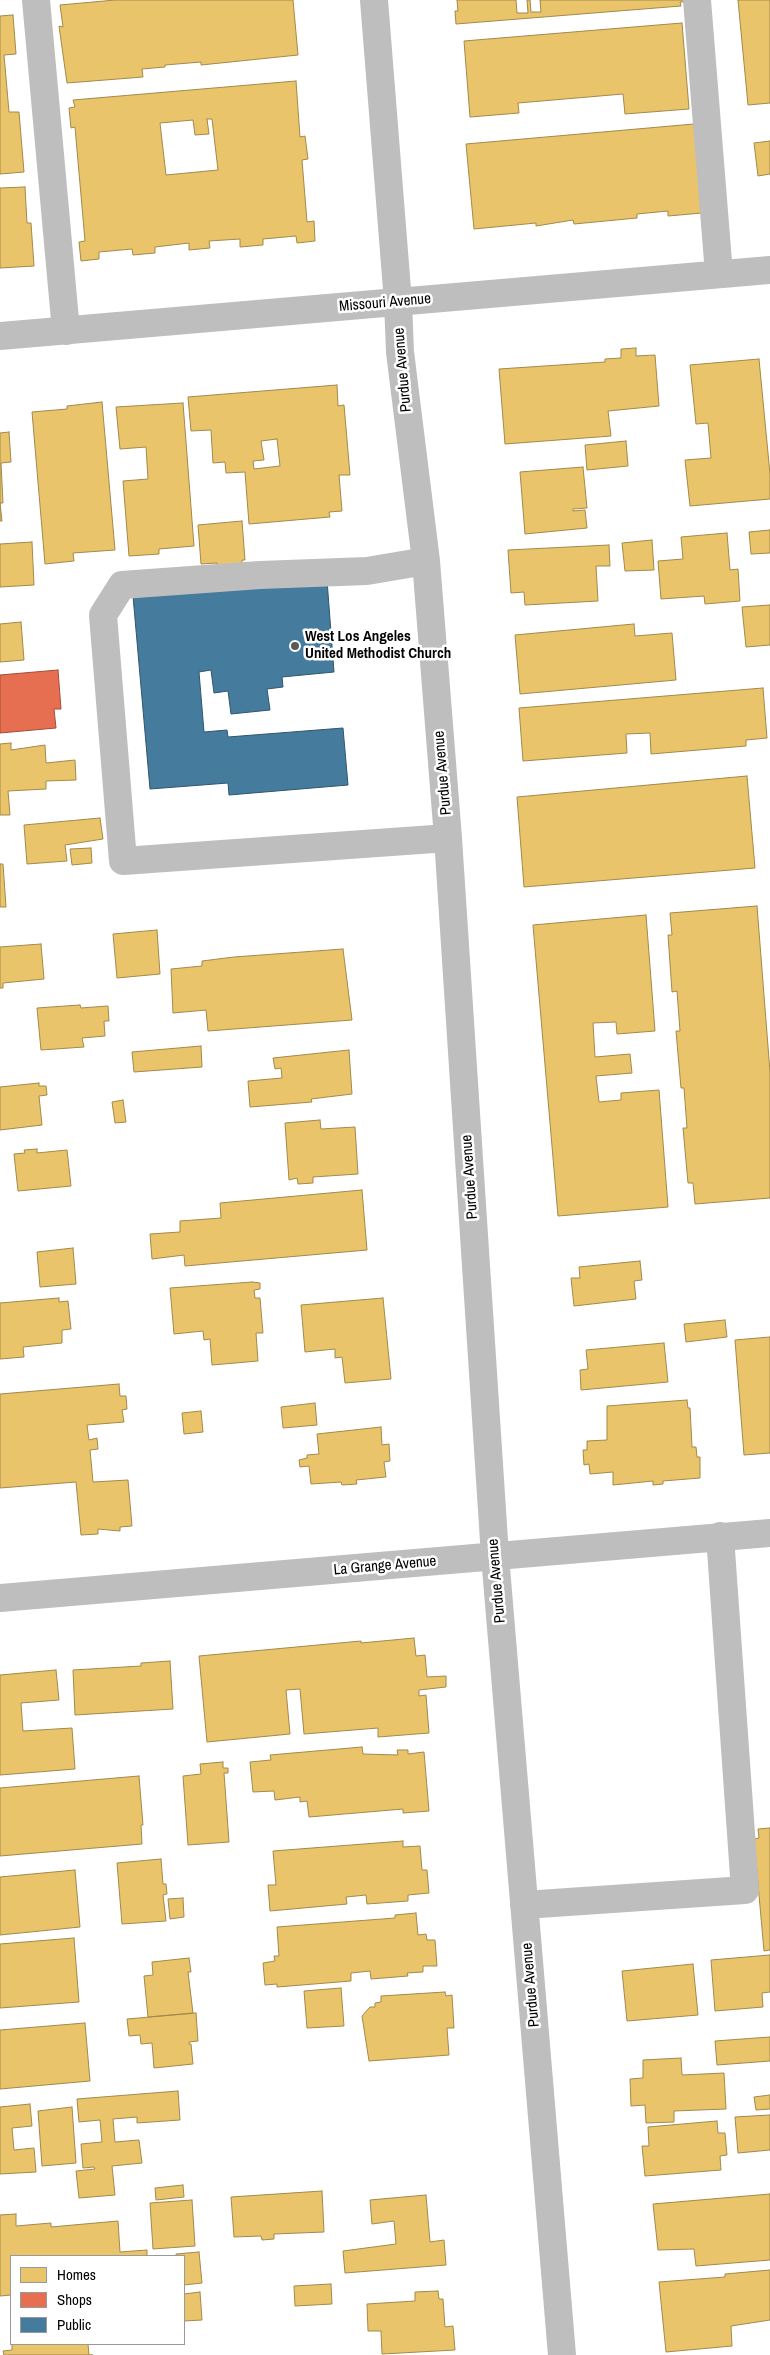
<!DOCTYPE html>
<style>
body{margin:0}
#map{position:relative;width:770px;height:2355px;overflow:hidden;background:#fff;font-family:"Archivo Narrow",sans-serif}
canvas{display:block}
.legend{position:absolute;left:10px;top:2255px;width:175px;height:90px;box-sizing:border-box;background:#fff;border:1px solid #999;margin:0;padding:6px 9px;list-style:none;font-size:15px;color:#000}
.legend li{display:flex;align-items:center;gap:10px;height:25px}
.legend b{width:25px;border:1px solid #999}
</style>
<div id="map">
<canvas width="770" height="2355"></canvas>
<ul class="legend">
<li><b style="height:14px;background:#e9c46a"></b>Homes</li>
<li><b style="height:14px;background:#e76f51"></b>Shops</li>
<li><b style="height:14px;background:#457b9d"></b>Public</li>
</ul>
</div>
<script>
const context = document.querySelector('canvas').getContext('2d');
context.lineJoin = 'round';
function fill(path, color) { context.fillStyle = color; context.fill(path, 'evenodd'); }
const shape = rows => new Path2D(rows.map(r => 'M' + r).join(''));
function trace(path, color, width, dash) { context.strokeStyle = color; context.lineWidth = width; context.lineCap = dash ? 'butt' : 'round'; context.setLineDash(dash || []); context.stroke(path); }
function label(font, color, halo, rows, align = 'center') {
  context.font = font + ' "Archivo Narrow",sans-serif'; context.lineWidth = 5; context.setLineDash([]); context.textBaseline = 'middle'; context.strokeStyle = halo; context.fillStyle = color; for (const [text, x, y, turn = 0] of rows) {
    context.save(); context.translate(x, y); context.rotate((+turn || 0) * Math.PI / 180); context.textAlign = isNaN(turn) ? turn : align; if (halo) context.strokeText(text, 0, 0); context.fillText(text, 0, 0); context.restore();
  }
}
const homes = shape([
 [115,0,293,0,298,55,201,65,201,62,165,65,165,67,142,69,143,77,67,83,59,26,63,27,60,5,115,0],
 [457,0,516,0,517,13,528,13,527,0,530,0,531,12,541,12,540,0,689,0,689,2,680,2,681,6,456,24,455,11,458,11,457,0],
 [738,0,770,0,770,103,748,105,738,0],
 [13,15,16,54,4,55,9,112,19,112,24,172,0,174,0,16,13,15],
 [682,23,689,109,625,114,623,94,518,103,519,113,470,117,464,41,682,23],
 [296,81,300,137,305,136,308,159,302,160,307,222,314,221,315,241,297,243,296,236,263,239,263,245,240,247,240,239,209,241,210,248,189,250,189,243,155,247,155,253,133,255,132,249,99,252,99,259,81,261,79,242,85,241,75,127,71,128,69,108,75,107,73,100,296,81],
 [207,119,212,119,218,170,166,175,160,123,193,120,195,135,209,134,207,119],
 [694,124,702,213,668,216,668,211,637,214,637,218,574,224,573,220,536,226,536,223,474,229,466,144,694,124],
 [770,141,770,174,758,176,754,143,770,141],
 [25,187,27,223,31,223,34,266,0,268,0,188,25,187],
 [636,348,636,356,655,355,659,406,608,411,611,436,505,444,499,369,605,362,605,359,621,358,621,349,636,348],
 [759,359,770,474,770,499,690,506,685,460,711,458,708,423,696,424,690,365,759,359],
 [337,385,338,406,344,405,350,475,339,475,342,511,329,512,330,517,249,524,245,472,226,473,225,462,213,463,211,430,191,431,188,397,337,385],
 [277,439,280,466,254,469,253,461,264,460,261,441,277,439],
 [102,402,115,550,73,553,74,561,45,564,32,412,67,409,67,406,102,402],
 [183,403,194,546,159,549,159,554,129,556,123,481,148,479,146,447,120,449,116,407,183,403],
 [9,432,11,462,1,463,3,503,0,503,2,521,0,521,0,433,9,432],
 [626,441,628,466,587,470,585,445,626,441],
 [583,467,587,508,573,509,573,511,585,510,587,528,525,534,520,472,583,467],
 [242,521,245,560,242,560,242,566,217,568,217,563,201,564,198,525,242,521],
 [770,530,770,553,751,554,749,532,770,530],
 [727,533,730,570,738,569,740,601,705,604,704,596,661,599,658,561,683,559,681,537,727,533],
 [652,540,654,570,625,571,622,543,652,540],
 [32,542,34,585,0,587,0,544,32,542],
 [609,545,610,566,596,566,598,601,525,605,524,592,511,593,508,550,609,545],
 [770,605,770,645,746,647,742,607,770,605],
 [21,622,24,660,0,662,0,624,21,622],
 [634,624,635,636,672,633,676,680,520,694,515,635,634,624],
 [763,688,767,738,746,740,746,746,651,754,650,733,626,734,627,753,523,761,519,708,763,688],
 [11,743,11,750,45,745,46,763,75,760,76,780,46,781,46,789,8,791,10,815,0,815,0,744,11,743],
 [747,776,755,868,524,887,517,797,747,776],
 [100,818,103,839,65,845,67,861,27,864,24,825,100,818],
 [91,848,92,863,72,865,70,849,91,848],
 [0,864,3,864,6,907,0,907,0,864],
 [757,906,770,1072,770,1198,695,1204,693,1183,688,1183,683,1128,687,1128,684,1088,681,1088,676,1031,680,1031,677,991,672,992,668,935,672,935,670,913,757,906],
 [646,915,655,1031,617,1034,616,1022,593,1023,595,1057,630,1054,632,1073,596,1076,599,1102,621,1100,621,1093,659,1090,668,1207,558,1216,533,925,646,915],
 [157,930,160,974,117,978,113,934,157,930],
 [41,944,44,979,3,983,3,988,0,988,0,947,41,944],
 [343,949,352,1020,208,1031,206,1010,173,1013,171,969,202,966,202,961,234,957,343,949],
 [80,1005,81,1008,108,1006,109,1021,104,1021,105,1036,82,1038,84,1047,41,1050,37,1008,80,1005],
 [201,1046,202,1067,134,1072,132,1052,201,1046],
 [349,1050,352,1094,311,1099,312,1102,250,1107,248,1081,282,1078,281,1068,275,1069,273,1058,349,1050],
 [39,1083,39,1086,46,1086,47,1095,39,1096,42,1125,0,1130,0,1087,39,1083],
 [123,1100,126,1122,115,1123,112,1102,123,1100],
 [320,1120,321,1129,355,1127,358,1174,313,1177,313,1183,298,1184,297,1178,289,1180,285,1123,320,1120],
 [37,1149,37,1153,67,1150,71,1186,18,1191,14,1154,25,1153,24,1150,37,1149],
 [362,1190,367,1250,185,1266,184,1255,152,1259,150,1234,180,1232,180,1221,221,1218,220,1203,362,1190],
 [73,1248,76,1284,40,1287,37,1252,73,1248],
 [640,1261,642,1280,634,1281,636,1299,574,1306,571,1278,580,1278,579,1267,640,1261],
 [252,1282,260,1283,260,1289,254,1290,255,1298,260,1298,263,1333,256,1333,258,1361,212,1365,210,1339,204,1340,203,1331,174,1334,170,1288,252,1282],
 [59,1298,59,1302,68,1301,71,1329,62,1330,62,1343,23,1347,24,1357,0,1359,0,1303,59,1298],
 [383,1298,391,1379,345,1383,342,1357,335,1358,335,1349,305,1352,301,1305,383,1298],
 [725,1320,727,1337,686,1342,684,1324,725,1320],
 [770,1337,770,1453,744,1455,735,1340,770,1337],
 [664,1343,668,1382,581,1390,580,1370,588,1369,586,1350,664,1343],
 [119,1384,120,1396,126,1396,127,1409,122,1410,124,1422,87,1425,89,1440,97,1438,98,1449,90,1450,93,1482,128,1480,132,1526,120,1527,120,1531,98,1529,98,1534,81,1535,76,1482,0,1488,0,1394,119,1384],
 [687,1400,688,1408,690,1408,692,1447,696,1447,697,1457,700,1457,700,1478,663,1481,663,1484,653,1485,653,1481,613,1485,613,1472,590,1474,589,1464,584,1465,583,1450,587,1450,587,1441,607,1440,607,1406,687,1400],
 [315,1403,317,1425,283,1428,281,1407,315,1403],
 [201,1411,203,1432,184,1434,182,1413,201,1411],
 [381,1427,382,1445,389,1444,390,1461,384,1462,386,1477,356,1480,357,1484,342,1485,341,1482,311,1484,309,1466,300,1467,299,1460,307,1458,307,1455,319,1454,317,1434,381,1427],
 [414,1638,416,1656,425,1655,427,1677,446,1676,446,1687,419,1690,419,1696,426,1695,429,1733,378,1737,378,1728,304,1734,300,1689,286,1690,290,1734,207,1742,199,1656,361,1641,361,1643,414,1638],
 [170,1661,173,1709,75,1715,73,1670,141,1666,141,1663,170,1661],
 [56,1670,59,1700,21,1703,23,1731,72,1728,75,1769,0,1775,0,1675,56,1670],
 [362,1747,363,1754,398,1755,397,1750,408,1750,408,1754,424,1752,429,1811,403,1813,403,1809,309,1817,307,1801,300,1802,300,1797,275,1800,274,1791,253,1792,250,1762,271,1760,270,1755,362,1747],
 [223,1762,223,1768,228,1768,228,1773,224,1773,229,1842,188,1845,183,1776,201,1774,200,1764,223,1762],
 [139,1776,143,1825,141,1825,142,1844,0,1856,0,1788,139,1776],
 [770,1828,770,1950,764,1951,754,1839,759,1838,758,1829,770,1828],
 [403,1841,403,1847,420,1846,422,1870,427,1870,429,1893,408,1895,408,1901,367,1904,366,1895,346,1897,347,1904,270,1911,268,1885,276,1885,273,1851,403,1841],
 [161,1859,163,1884,166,1884,167,1894,163,1895,166,1921,122,1924,117,1863,161,1859],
 [75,1870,80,1927,0,1935,0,1877,75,1870],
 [183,1898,184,1917,170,1919,168,1899,183,1898],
 [416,1913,418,1935,426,1934,427,1940,435,1940,437,1966,423,1966,423,1972,407,1973,408,1976,371,1979,370,1971,351,1973,351,1981,277,1987,277,1984,265,1985,263,1963,275,1961,274,1956,279,1956,277,1927,395,1918,395,1915,416,1913],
 [74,1938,79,2002,0,2008,0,1944,74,1938],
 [770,1955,770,1992,762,1993,763,2007,715,2011,711,1960,770,1955],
 [189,1958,191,1972,188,1972,193,2013,148,2017,144,1976,153,1975,152,1962,189,1958],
 [693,1964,698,2015,627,2021,622,1971,693,1964],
 [341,1988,344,2026,307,2028,304,1991,341,1988],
 [445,1992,446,1996,452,1995,454,2028,447,2028,449,2055,369,2061,362,2016,370,2007,375,2007,375,2003,381,2002,381,1996,445,1992],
 [196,2013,198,2041,189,2042,189,2044,191,2044,193,2064,154,2068,152,2043,141,2044,140,2035,129,2036,127,2019,196,2013],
 [85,2023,90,2081,0,2089,0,2030,85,2023],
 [770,2037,770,2061,717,2065,715,2041,770,2037],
 [681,2058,682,2075,724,2073,726,2109,674,2111,674,2122,646,2123,645,2105,631,2106,630,2079,643,2078,643,2060,681,2058],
 [178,2091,180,2120,137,2123,137,2117,113,2119,115,2142,139,2140,142,2163,112,2166,115,2195,79,2198,76,2171,95,2169,94,2167,83,2168,81,2144,102,2142,100,2120,79,2122,77,2099,178,2091],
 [770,2095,770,2109,756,2110,754,2097,770,2095],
 [30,2104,32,2126,12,2128,14,2150,34,2148,36,2172,0,2174,0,2107,30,2104],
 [72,2107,76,2163,42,2166,38,2111,72,2107],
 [770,2115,770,2150,738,2153,735,2117,770,2115],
 [717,2121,718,2133,725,2133,727,2155,720,2156,721,2170,645,2176,642,2146,649,2146,648,2127,717,2121],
 [183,2185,184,2197,156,2200,155,2188,183,2185],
 [322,2191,324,2232,274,2234,274,2239,262,2240,261,2236,234,2237,231,2197,322,2191],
 [770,2194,770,2260,696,2266,694,2249,658,2250,653,2204,770,2194],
 [426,2195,430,2242,444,2240,446,2265,345,2273,343,2251,396,2244,394,2221,372,2224,370,2200,426,2195],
 [192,2200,195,2246,153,2249,150,2203,192,2200],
 [16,2214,16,2226,51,2223,51,2227,118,2221,120,2252,147,2250,147,2256,11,2256,11,2295,0,2296,0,2215,16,2214],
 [199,2252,202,2283,184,2285,184,2256,176,2256,176,2254,199,2252],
 [770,2270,770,2320,731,2326,732,2346,666,2352,659,2282,725,2277,725,2274,770,2270],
 [331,2284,332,2304,295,2306,294,2286,331,2284],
 [438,2291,439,2299,443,2299,445,2327,453,2326,455,2350,382,2354,381,2331,368,2331,367,2304,415,2301,415,2292,438,2291],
 [200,2292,202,2320,184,2321,184,2294,200,2292],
 [12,2344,88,2344,89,2355,93,2355,4,2355,3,2351,12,2350,12,2344]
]);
const shops = shape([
 [58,670,61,709,54,709,56,728,0,733,0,675,58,670]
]);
const public = shape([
 [327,580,334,672,282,677,283,687,267,689,270,710,231,714,228,691,214,693,211,670,199,672,204,732,227,730,228,737,343,728,348,785,229,795,228,783,150,789,133,596,327,580]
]);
const minor = shape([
 [36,0,66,331],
 [374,0,398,302,400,352,426,561,448,838,495,1556,562,2355],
 [697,0,719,274],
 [0,336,770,270],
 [426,561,367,571,260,575,122,585,103,615,123,861,448,838],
 [0,1598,770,1533],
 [524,1905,745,1890,720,1536]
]);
const markers = [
 [295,646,5,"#595959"]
];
const streetNames = [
 ["Missouri Avenue",385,303,-5],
 ["Purdue Avenue",403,370,-95],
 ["Purdue Avenue",443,773,-95],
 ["Purdue Avenue",470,1177,-94],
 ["La Grange Avenue",385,1566,-5],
 ["Purdue Avenue",497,1581,-95],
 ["Purdue Avenue",531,1985,-95]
];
const poiNames = [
 ["West Los Angeles",305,637],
 ["United Methodist Church",305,654]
];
fill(homes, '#e9c46a');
trace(homes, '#a3894a', 1);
fill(shops, '#e76f51');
trace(shops, '#a24e39', 1);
fill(public, '#457b9d');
trace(public, '#30566e', 1);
trace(minor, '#bebebe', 28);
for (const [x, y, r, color] of markers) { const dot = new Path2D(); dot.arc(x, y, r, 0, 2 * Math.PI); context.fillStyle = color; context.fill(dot); trace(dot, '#fff', 2); }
label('15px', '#000', '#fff', streetNames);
label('bold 15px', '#000', '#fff', poiNames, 'left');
</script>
